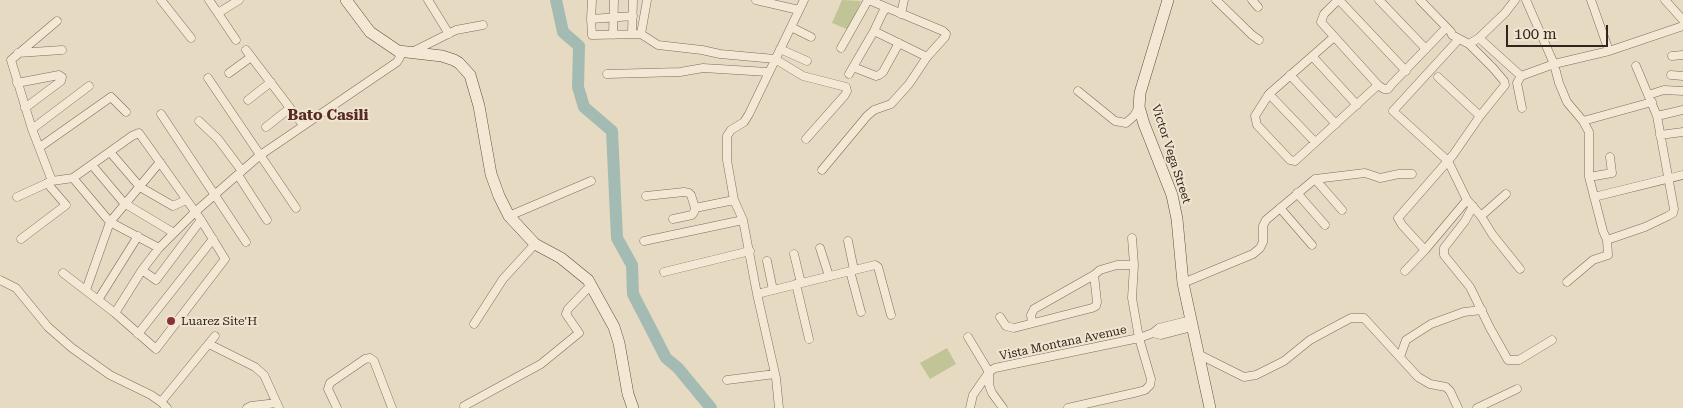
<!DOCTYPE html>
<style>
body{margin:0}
#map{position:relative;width:1683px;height:408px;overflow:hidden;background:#e7dac2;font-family:"Roboto Serif",serif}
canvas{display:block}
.scale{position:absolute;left:1506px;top:25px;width:102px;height:22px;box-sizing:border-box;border:2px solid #30261e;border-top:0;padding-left:6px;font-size:15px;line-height:18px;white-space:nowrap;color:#30261e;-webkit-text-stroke:4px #f0e5d0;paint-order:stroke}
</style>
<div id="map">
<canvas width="1683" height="408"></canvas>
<div class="scale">100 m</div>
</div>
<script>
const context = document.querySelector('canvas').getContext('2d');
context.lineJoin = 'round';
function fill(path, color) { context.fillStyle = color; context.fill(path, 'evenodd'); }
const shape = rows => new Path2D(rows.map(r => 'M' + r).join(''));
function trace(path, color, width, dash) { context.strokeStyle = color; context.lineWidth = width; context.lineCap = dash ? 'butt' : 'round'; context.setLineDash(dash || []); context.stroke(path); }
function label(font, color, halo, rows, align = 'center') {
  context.font = font + ' "Roboto Serif",serif'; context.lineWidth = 4; context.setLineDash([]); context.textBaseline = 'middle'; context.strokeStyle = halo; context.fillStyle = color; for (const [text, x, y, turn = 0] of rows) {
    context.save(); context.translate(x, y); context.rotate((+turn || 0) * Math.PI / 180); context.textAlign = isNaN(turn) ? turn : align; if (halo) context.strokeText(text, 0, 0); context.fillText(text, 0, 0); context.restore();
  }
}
const green = shape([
 [842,0,861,1,849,30,832,23],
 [947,348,956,364,930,379,920,363]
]);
const river = shape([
 [556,0,563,32,579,46,578,87,584,107,612,131,617,238,632,265,633,294,666,358,678,368,711,408]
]);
const street = shape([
 [161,0,191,38],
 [209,0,236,40],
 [428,0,449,34],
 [592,0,591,19,592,35,641,34,658,45,702,50,720,54,775,59,803,76,846,87,847,91,845,95,806,139],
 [756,0,799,10],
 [1216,0,1252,35,1259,40],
 [1252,0,1258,7],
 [1338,0,1324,14,1321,22,1378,85,1384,89,1388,89,1392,84,1446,28],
 [1339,0,1406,71],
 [1379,0,1426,49],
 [1420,0,1450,31],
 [1526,0,1554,64,1559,83,1567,102,1583,121,1589,132,1589,177,1603,231,1607,240,1608,255,1593,260,1567,282],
 [1591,0,1609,51],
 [1665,0,1683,20],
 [218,13,239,0],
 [901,14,904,0],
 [591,19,633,16],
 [791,27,811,37],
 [874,31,927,57],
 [632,33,633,0],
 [641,34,647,0],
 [613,35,614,0],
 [1334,37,1269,94,1255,116,1257,125,1290,160,1295,161,1378,85],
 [1479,38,1521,76],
 [1459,39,1393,111,1448,161,1467,200,1481,216,1492,234,1520,269],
 [1469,44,1479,38,1505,13,1515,0],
 [841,48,868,0],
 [780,49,807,61],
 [246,50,303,125],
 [412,52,456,30,483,25],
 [18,53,62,50],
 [1672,56,1683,55],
 [1313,57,1357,105],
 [853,67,876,76,879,75,883,72,899,43],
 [229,73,251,57],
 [607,74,680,72,703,68,768,72],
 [849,74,874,31,883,12,887,8],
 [1290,75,1336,124],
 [1671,75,1683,76],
 [1438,77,1480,116],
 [208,78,296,208],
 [17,83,59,75,62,77,61,81,25,108],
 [1078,91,1115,121,1126,123,1134,116,1139,107],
 [1269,94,1315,142],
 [1648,95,1664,90,1683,91],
 [248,100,271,82],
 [1522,108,1517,83,1521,76,1554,64,1609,51,1683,26],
 [161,114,246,242],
 [1657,116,1683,110],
 [199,121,218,139,242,171],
 [1583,121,1652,102],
 [266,127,290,108],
 [32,129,89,86],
 [1660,135,1683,132],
 [40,147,111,97,126,112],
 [110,152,140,187,173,206,186,200],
 [92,165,124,203,174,233],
 [822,170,867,116,874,110,891,104,909,84,927,57,945,37,946,34,943,31,869,0],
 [238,175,267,220],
 [1589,177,1612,173,1610,157],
 [73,178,110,222,159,248],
 [1315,179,1342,210],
 [52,181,32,129,11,60,57,21],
 [1297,193,1325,225],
 [646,196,684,192,689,193,691,195,695,208,694,212,692,215,673,219],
 [17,197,52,181,73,178,132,136,139,133,201,220,225,259,156,349,115,313,63,273],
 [1594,197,1683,175],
 [1473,206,1465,221,1444,248,1444,255,1470,287,1490,328,1508,360,1519,360,1552,340],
 [695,208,734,200],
 [1280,208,1312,245],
 [509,216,591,181],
 [1481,216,1506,194],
 [21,239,66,205,47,183],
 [1607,240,1645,227,1668,216,1673,213,1674,209,1657,116,1636,66],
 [644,241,743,220],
 [848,241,854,270],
 [820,248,829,276],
 [1425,250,1402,225,1398,218,1453,155,1480,116,1505,85,1504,81,1493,68,1469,44,1452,35,1451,32],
 [794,254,801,283],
 [767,261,773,290],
 [142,270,156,280,201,220],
 [850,271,861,312],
 [1405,271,1425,250,1467,200],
 [664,272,750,251],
 [0,280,16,288,48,327,72,348,110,375,151,395,161,402,167,408],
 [1183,283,1253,254,1260,248,1263,242,1263,226,1266,220,1315,179,1365,173,1380,178,1399,174,1412,174],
 [796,284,809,339],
 [86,290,110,222,160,162],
 [757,294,875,265,878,267,891,315],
 [98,300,138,236],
 [115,313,142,270,159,248,195,212,259,156,397,62,400,57,398,51],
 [1000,317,1006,326,1014,328,1092,308,1096,306,1097,302,1094,275],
 [1032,323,1031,315,1034,309,1094,275,1100,270,1117,265,1134,265],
 [474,324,503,279,535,244],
 [1153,333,1161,335,1192,327],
 [138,334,213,239],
 [968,337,989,372,989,385,992,393,1003,408],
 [209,344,255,367,264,375,279,408],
 [1198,354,1244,377,1256,375,1284,361,1310,340,1334,327,1351,318,1364,318,1418,377,1430,384,1446,387,1450,391,1458,408],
 [1400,357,1406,340,1431,324,1464,312,1482,310],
 [727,380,775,374],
 [161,402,215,336],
 [464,406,541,364,579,333,566,314,568,309,591,285],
 [247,408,251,406,277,403],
 [337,408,328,389,330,383,365,359,370,358,374,361,392,408],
 [779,408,776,378,757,294,743,220,734,200,727,160,727,136,731,130,744,122,749,114,804,0],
 [970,408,973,395,989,372,995,368,1139,338,1153,333,1159,328,1191,320],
 [1068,408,1138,392,1145,390,1150,385,1151,379,1139,338,1132,298,1134,265,1132,238],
 [1477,408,1517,389]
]);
const secondary = shape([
 [346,0,370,32,398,51,442,56,454,60,459,63,470,75,479,106,491,174,499,196,509,216,535,244,561,258,588,280,614,327,619,343,628,394,633,408],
 [1168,0,1140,93,1139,107,1144,124,1172,195,1177,219,1183,283,1210,408]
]);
const markers = [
 [171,321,5,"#863337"]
];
const streetNames = [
 ["Victor Vega Street",1171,154,72],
 ["Vista Montana Avenue",1063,343,-12]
];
const poiNames = [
 ["Luarez Site'H",181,321]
];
const quarterNames = [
 ["Bato Casili",328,116]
];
fill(green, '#c0c497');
trace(river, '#a3bbb3', 12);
trace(street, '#7f6c5b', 9);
trace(secondary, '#604e3e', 12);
trace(street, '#f3e8d3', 8);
trace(secondary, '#f3e8d3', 11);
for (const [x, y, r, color] of markers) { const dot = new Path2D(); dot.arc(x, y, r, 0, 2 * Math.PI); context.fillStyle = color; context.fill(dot); trace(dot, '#f0e5d0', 2); }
label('12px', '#30261e', '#f0e5d0', streetNames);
label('12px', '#30261e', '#f0e5d0', poiNames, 'left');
label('bold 15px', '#582b22', '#f0e5d0', quarterNames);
</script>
